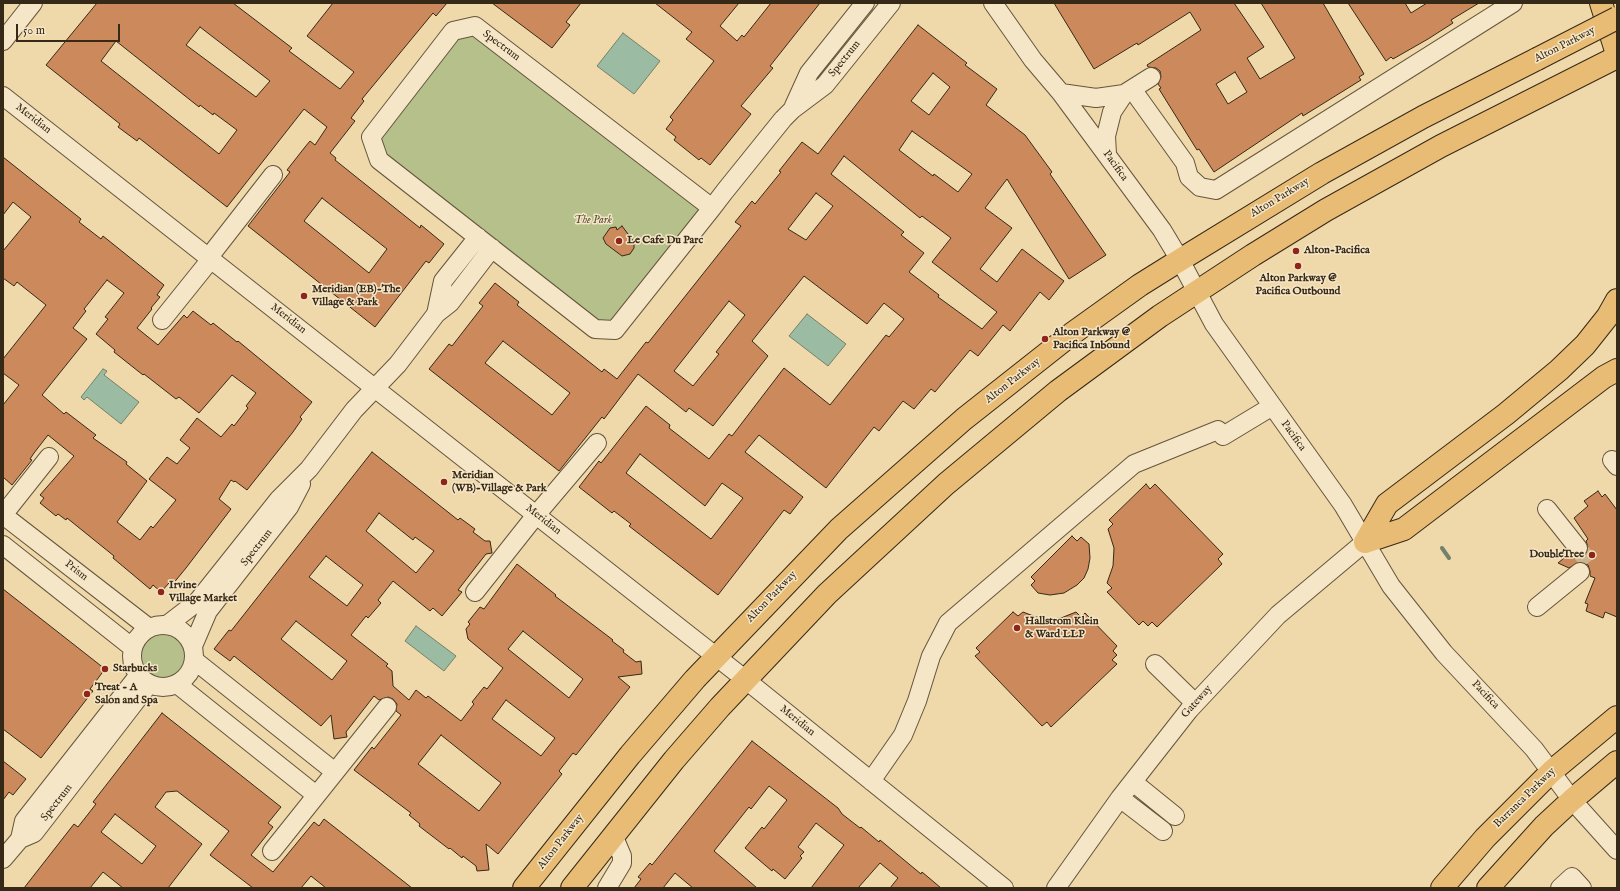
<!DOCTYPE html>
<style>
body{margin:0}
#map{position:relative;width:1620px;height:891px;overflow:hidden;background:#efd8a9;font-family:"IM FELL English",serif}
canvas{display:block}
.frame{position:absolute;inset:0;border:4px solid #372917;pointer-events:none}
.scale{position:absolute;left:16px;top:24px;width:104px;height:18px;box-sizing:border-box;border:2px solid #372917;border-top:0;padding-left:5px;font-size:12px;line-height:14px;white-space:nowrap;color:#372917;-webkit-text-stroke:3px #f5e6c7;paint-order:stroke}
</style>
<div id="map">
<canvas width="1620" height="891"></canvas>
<div class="frame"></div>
<div class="scale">50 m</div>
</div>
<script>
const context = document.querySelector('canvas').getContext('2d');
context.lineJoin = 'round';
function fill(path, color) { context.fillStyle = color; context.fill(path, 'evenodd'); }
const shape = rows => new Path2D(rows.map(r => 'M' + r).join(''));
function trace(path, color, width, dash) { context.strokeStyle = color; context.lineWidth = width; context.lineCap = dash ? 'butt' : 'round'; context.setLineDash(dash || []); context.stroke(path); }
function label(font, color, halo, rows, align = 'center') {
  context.font = font + ' "IM FELL English",serif'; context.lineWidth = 3; context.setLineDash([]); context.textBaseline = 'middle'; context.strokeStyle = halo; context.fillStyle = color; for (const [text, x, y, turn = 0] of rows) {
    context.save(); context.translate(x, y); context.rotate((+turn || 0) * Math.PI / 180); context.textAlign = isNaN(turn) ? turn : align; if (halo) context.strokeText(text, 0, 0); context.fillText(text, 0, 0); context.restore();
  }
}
const green = shape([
 [475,26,712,208,615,330,595,329,379,160,371,137,453,31],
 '141 657a22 22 0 1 1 44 0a22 22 0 1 1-44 0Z'
]);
const water = shape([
 [623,33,660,61,634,94,597,66,623,33],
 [807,314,846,344,828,366,789,336,807,314],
 [103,369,107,371,104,375,139,402,121,424,87,397,84,400,81,397,103,369],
 [416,626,456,656,444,671,405,641,416,626]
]);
const stream = shape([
 [1442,548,1449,558]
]);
const building = shape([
 [97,3,233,3,292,48,289,51,340,89,354,72,307,36,333,3,447,3,436,16,433,13,362,99,364,101,351,118,355,121,330,153,336,158,335,160,420,228,421,225,444,244,429,263,426,261,375,327,248,226,290,172,287,170,305,147,310,141,315,145,327,127,304,109,227,207,139,138,137,141,118,127,120,124,46,65,97,3],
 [200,27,270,81,256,97,186,45,200,27],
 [116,41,199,107,200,105,213,115,214,113,237,130,219,154,101,61,116,41],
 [322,198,387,249,369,273,304,221,322,198],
 [492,3,581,3,566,22,570,25,552,48,492,3],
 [655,3,739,3,720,26,737,41,742,35,744,37,771,3,820,3,770,66,773,68,741,106,751,114,710,165,701,158,699,160,674,140,676,137,666,129,673,120,670,117,714,61,686,39,692,32,655,3],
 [1054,3,1234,3,1264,47,1247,58,1260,79,1295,58,1261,3,1323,3,1364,74,1359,77,1361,80,1303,116,1302,113,1214,172,1199,149,1197,150,1159,89,1161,88,1158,84,1161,77,1160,71,1156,68,1148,67,1147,65,1201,30,1190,12,1138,45,1137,43,1094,69,1054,3],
 [1235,72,1247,92,1228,104,1216,84,1235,72],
 [1348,3,1405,3,1411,13,1427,3,1479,3,1451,20,1453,23,1428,39,1393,59,1391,57,1386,61,1348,3],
 [918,25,967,63,965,65,997,89,986,105,1025,135,1052,172,1050,174,1106,255,1069,279,1007,179,985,208,1012,228,980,269,997,282,1022,249,1064,281,1049,300,1040,292,1010,331,1003,325,978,356,970,350,935,392,931,389,914,409,903,401,879,431,874,427,826,488,759,435,745,452,803,497,790,514,784,510,718,595,629,526,631,524,614,511,612,513,579,487,599,461,601,463,646,406,670,425,669,428,709,459,729,434,732,436,784,368,830,405,886,335,889,337,904,319,884,303,867,324,804,276,752,341,768,356,713,426,689,408,686,412,638,374,604,419,602,417,559,471,429,369,449,344,452,346,483,306,479,303,495,283,519,302,517,305,602,372,604,369,617,379,646,342,648,343,741,226,735,222,752,201,755,204,781,172,779,171,802,142,818,154,918,25],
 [933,73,950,87,929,115,911,101,933,73],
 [912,131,972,174,958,192,934,174,933,176,899,150,912,131],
 [844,156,920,218,922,216,951,238,932,262,997,312,982,329,938,297,939,295,909,272,924,253,901,235,904,232,831,174,844,156],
 [816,193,833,206,806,240,788,229,816,193],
 [729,301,745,315,716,352,719,354,693,386,674,371,729,301],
 [503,341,570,393,552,415,485,363,503,341],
 [640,454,705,506,722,483,743,498,711,539,626,473,640,454],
 [3,157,81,219,79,222,101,239,103,236,164,285,157,295,160,297,151,308,152,309,137,328,158,345,184,315,187,318,193,311,211,325,213,323,237,342,238,341,312,402,300,417,302,419,293,432,247,490,235,481,234,482,231,480,219,499,231,509,186,568,172,585,169,583,161,592,153,585,150,589,113,558,114,556,67,518,66,520,58,514,56,516,40,503,44,498,40,495,74,456,48,435,34,453,30,459,32,460,12,485,3,477,3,405,19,385,3,373,3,359,46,305,17,282,14,286,3,278,3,251,31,217,13,202,3,215,3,157],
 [107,280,124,293,105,317,108,319,96,334,115,350,114,352,143,375,144,374,176,399,179,397,199,413,232,375,256,393,246,406,248,408,234,426,232,424,221,437,197,418,180,440,190,448,177,464,167,457,149,479,176,500,153,528,151,526,140,540,117,522,147,481,126,464,127,462,93,438,96,435,66,412,64,414,42,395,87,339,73,328,86,311,84,309,107,280],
 [622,226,634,242,634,248,630,254,622,256,606,244,603,238,610,228,616,227,617,230,622,226],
 [372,452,458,520,460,518,475,529,473,532,485,541,490,541,492,553,486,554,458,590,462,592,442,616,433,608,430,611,393,581,378,600,381,603,368,618,366,616,351,635,388,664,386,666,392,671,393,686,409,700,416,690,426,698,428,696,461,721,474,704,472,702,484,687,487,689,503,668,468,639,466,629,470,624,468,622,480,607,484,609,517,564,556,595,555,596,613,640,612,641,624,650,623,652,636,662,641,661,642,674,618,677,630,687,576,755,573,753,559,771,562,774,498,854,486,844,489,870,477,871,476,866,463,856,462,858,450,848,449,849,419,826,420,824,409,815,411,813,354,770,372,747,374,749,401,715,396,711,397,704,393,699,388,697,379,700,374,696,346,732,347,737,334,739,331,715,321,726,234,656,230,661,214,649,229,630,231,631,372,452],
 [379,513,413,540,415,537,434,551,416,573,366,531,379,513],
 [326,556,363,585,347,606,309,577,326,556],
 [296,621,347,661,332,680,281,639,296,621],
 [523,631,583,679,569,698,508,649,523,631],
 [506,700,555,738,541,756,492,719,506,700],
 [441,735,501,783,479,811,418,764,441,735],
 [1146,484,1150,489,1155,484,1223,554,1218,559,1222,564,1157,627,1152,622,1148,626,1143,621,1139,625,1107,592,1112,588,1107,583,1113,566,1114,548,1108,529,1113,524,1109,520,1146,484],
 [1598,491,1602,497,1605,494,1617,510,1617,617,1605,612,1603,618,1586,611,1588,604,1585,603,1595,578,1590,576,1590,571,1588,565,1579,562,1569,568,1558,563,1569,554,1574,558,1579,558,1584,556,1588,552,1588,547,1586,541,1588,539,1574,518,1588,506,1584,501,1598,491],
 [1072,536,1077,541,1081,537,1089,544,1090,558,1088,569,1084,578,1077,585,1064,593,1050,595,1038,593,1031,585,1035,581,1031,577,1072,536],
 [3,589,105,669,90,689,93,691,41,758,3,729,3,589],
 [1013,612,1018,616,1023,612,1036,617,1051,619,1061,618,1076,612,1081,617,1085,613,1117,646,1113,651,1117,655,1112,660,1117,664,1051,727,1047,722,1042,726,975,656,980,652,976,648,1013,612],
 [162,713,281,807,268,823,273,827,251,855,273,872,314,822,319,826,324,819,412,888,326,888,311,876,301,888,253,888,210,855,229,831,177,791,166,792,155,807,202,844,168,888,123,888,103,872,90,888,24,888,74,824,78,827,96,804,93,802,162,713],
 [115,814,156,846,142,864,101,832,115,814],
 [752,741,838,808,842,814,860,828,861,827,879,842,880,840,921,874,922,872,941,888,890,888,898,878,880,863,858,888,811,888,844,845,816,823,798,847,804,852,800,856,802,858,785,879,773,869,772,871,745,848,762,827,764,829,787,800,769,786,751,809,749,807,714,851,757,888,693,888,675,873,663,888,634,888,641,879,638,877,650,863,652,865,752,741],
 [3,761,26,779,13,795,9,792,3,800,3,761]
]);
const minorTunnel = shape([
 [1578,548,1590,564,1580,572]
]);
const minor = shape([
 [993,3,1033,60,1061,93,1162,230,1180,260,1214,324,1343,505,1391,586,1444,653,1534,749,1572,800,1617,850],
 [3,41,33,3],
 [1132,89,1185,163,1189,177,1200,187,1216,190,1513,3],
 [1061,93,1096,98,1124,94],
 [3,96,746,680,1004,888],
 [794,106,809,73,865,3],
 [1107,154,1106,136,1112,112,1124,94,1151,77],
 [712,208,475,26,453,31,371,137,379,160,595,329,615,330,712,208,725,191,783,119,793,109,825,85,891,3],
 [209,257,273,175],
 [436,314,443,281,478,237],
 [162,320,211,259],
 [1223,436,1271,407],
 [1612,460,1617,466],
 [1547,509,1578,548],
 [3,515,149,628],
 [3,515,49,457],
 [3,545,133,648],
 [475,592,536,515,597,443],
 [1537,607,1580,572],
 '132 656a31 31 0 1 1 62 0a31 31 0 1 1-62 0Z',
 [167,625,197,602,279,499,309,469,354,410,398,364,436,314,450,303,492,248],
 [193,646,208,611,289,507,301,484],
 [194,660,335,772],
 [1155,664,1195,703],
 [177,684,316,795],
 [871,781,903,735,917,701,931,656,948,623,1134,464,1218,430],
 [1133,782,1175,816],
 [1120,798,1163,831],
 [20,839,34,833,149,684],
 [272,851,387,707],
 [3,859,20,839,24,821,138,676],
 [607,888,622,863,622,856,613,835],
 [1056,888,1120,798,1189,710,1278,615,1365,542],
 [1560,888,1572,877,1582,888]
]);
const major = shape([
 [524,888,630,755,695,679,839,529,964,419,1073,333,1140,285,1180,260,1322,173,1423,117,1537,59],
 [572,888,674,760,720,707,827,594,946,484,1058,391,1160,316,1253,255,1326,210,1441,146,1617,57],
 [1442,888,1485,838,1552,771,1617,717],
 [1488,888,1544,826,1572,800,1617,762]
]);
const highway = shape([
 [1601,3,1617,54],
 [1365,542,1387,504,1506,414,1559,370,1585,345,1608,316,1617,300],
 [1365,542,1404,529,1604,377,1617,370]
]);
const majorBridge = shape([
 [1537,59,1617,18]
]);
const markers = [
 [619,241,4,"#8f2418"],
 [1296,251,4,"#8f2418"],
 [1298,266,4,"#8f2418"],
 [304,296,4,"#8f2418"],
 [1045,339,4,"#8f2418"],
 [444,482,4,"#8f2418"],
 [1592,555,4,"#8f2418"],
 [161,592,4,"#8f2418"],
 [1017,628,4,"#8f2418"],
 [105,669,4,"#8f2418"],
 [87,694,4,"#8f2418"]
];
const streetNames = [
 ["Alton Parkway",1565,45,-27],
 ["Spectrum",501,46,37],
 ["Spectrum",845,59,-51],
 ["Meridian",33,119,38],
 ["Pacifica",1115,166,54],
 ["Alton Parkway",1280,198,-31],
 ["Meridian",288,319,38],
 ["Alton Parkway",1013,381,-38],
 ["Pacifica",1293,436,54],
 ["Meridian",543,520,38],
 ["Spectrum",257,548,-52],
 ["Prism",76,571,38],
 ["Alton Parkway",772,597,-46],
 ["Pacifica",1485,695,47],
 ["Gateway",1197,702,-48],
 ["Meridian",797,721,39],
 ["Barranca Parkway",1525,798,-44],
 ["Spectrum",57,803,-52],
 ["Alton Parkway",561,842,-52]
];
const parkNames = [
 ["The Park",593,221]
];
const poiNames = [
 ["Le Cafe Du Parc",627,241],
 ["Alton-Pacifica",1304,251],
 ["Alton Parkway @",1298,279,"center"],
 ["Pacifica Outbound",1298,292,"center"],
 ["Meridian (EB)-The",312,290],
 ["Village & Park",312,303],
 ["Alton Parkway @",1053,333],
 ["Pacifica Inbound",1053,346],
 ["Meridian",452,476],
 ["(WB)-Village & Park",452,489],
 ["DoubleTree",1584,555,"right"],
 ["Irvine",169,586],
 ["Village Market",169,599],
 ["Hallstrom Klein",1025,622],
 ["& Ward LLP",1025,635],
 ["Starbucks",113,669],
 ["Treat - A",95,688],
 ["Salon and Spa",95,701]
];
fill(green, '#b5c08b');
fill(water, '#9bbba2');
trace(water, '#73816a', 1);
trace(stream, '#73816a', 4);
fill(building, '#cc895b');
trace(building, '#372917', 1);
trace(minorTunnel, '#cab58c', 18, [18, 9]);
trace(minor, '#65553c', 20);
trace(major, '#372917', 24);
trace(highway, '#372917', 24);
trace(minor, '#f5e6c7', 18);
trace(major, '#e8bc74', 22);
trace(highway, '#e8bc74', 22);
trace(majorBridge, '#372917', 24, []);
trace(majorBridge, '#e8bc74', 22);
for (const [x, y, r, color] of markers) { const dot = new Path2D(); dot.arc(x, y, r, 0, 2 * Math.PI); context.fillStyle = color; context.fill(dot); trace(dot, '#f5e6c7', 1.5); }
label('11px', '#372917', '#f5e6c7', streetNames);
label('italic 11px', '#564f34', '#f5e6c7', parkNames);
label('bold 11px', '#372917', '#f5e6c7', poiNames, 'left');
</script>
